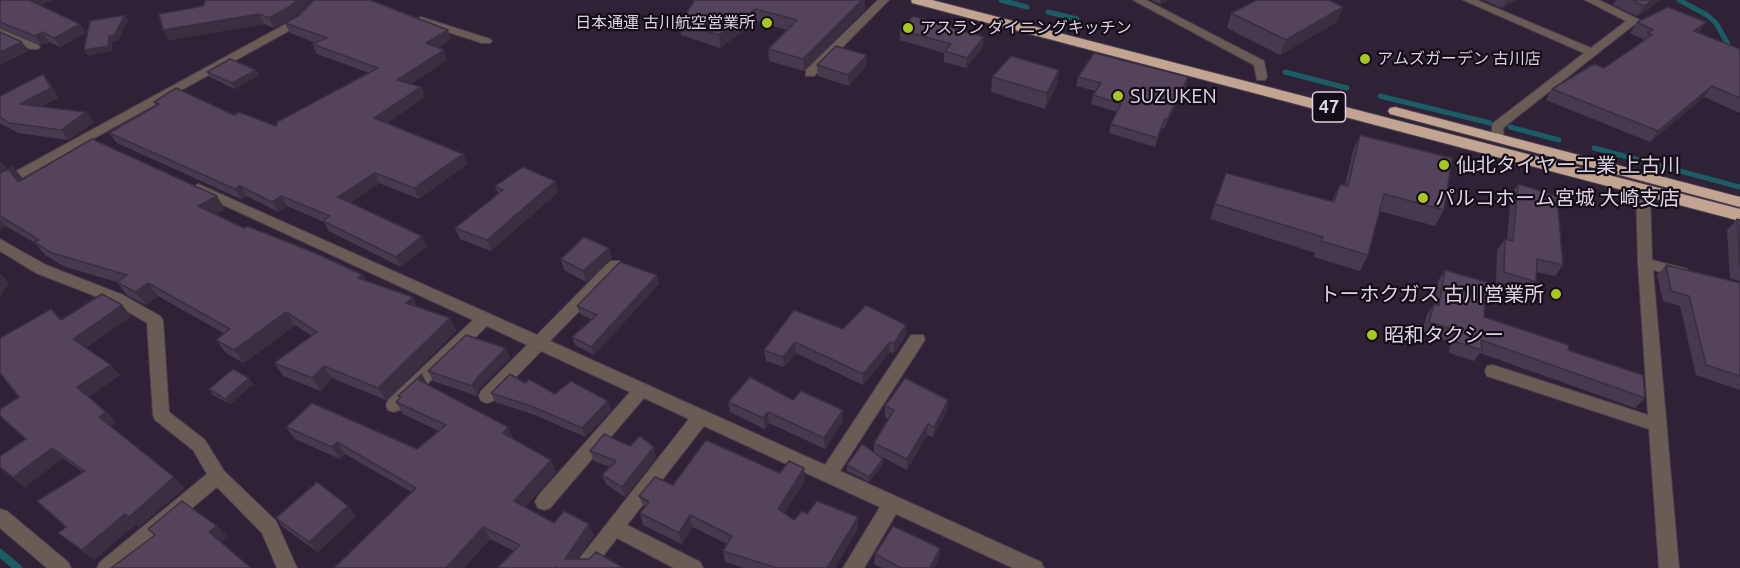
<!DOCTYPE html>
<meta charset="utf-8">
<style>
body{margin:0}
canvas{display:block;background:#2f2136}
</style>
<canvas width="1740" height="568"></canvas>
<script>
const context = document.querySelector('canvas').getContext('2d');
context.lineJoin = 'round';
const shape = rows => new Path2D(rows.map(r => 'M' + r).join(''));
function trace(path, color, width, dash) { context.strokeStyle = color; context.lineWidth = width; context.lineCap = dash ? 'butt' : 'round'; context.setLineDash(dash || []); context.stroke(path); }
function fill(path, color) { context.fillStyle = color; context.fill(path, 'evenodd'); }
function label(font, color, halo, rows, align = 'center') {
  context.font = font + ' Ubuntu,"Noto Sans JP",sans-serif'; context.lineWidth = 4.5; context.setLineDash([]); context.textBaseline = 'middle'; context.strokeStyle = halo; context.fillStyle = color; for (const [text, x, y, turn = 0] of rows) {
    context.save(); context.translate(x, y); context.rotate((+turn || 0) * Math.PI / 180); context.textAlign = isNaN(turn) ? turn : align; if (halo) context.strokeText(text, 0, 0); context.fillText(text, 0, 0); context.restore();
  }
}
const streamFar1 = shape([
 [1001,0,1027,7],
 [1679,0,1707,15,1716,23,1730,48,1740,53],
 [1048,12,1077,19],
 [1285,72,1347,88],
 [1380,96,1490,123],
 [1510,127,1559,140],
 [1594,148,1740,187]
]);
const stream = shape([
 [0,553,18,568]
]);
const street = shape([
 [314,0,325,0,303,23,0,190,0,180,295,19,314,0],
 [878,0,889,0,814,76,806,76,806,70,878,0],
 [1133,0,1146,0,1264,61,1267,77,1265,80,1257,80,1254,65,1133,0],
 [1463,0,1477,0,1591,48,1626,21,1585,0,1599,0,1640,20,1503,128,1504,137,1498,141,1492,137,1492,124,1584,53,1463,0],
 [421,17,490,39,492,41,490,43,482,43,417,22,415,20,421,17],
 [0,29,38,45,40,47,38,49,30,49,0,36,0,29],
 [198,184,537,335,610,261,620,261,622,265,620,269,550,341,825,465,911,335,923,335,925,339,923,343,840,471,1041,562,1044,568,1013,568,896,514,864,568,843,568,880,507,704,426,627,525,700,562,703,568,674,568,617,538,594,568,572,568,689,419,644,398,550,508,544,510,538,508,535,502,538,496,630,392,541,351,493,401,487,403,481,401,479,396,481,391,527,345,487,326,400,410,394,412,388,410,386,405,388,400,473,320,193,191,191,188,198,184],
 [1643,185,1650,189,1652,260,1687,269,1689,273,1682,278,1653,270,1679,568,1659,568,1649,429,1487,376,1485,371,1487,366,1493,365,1648,415,1638,263,1636,189,1643,185],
 [0,239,46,265,123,295,160,316,163,320,169,412,205,440,224,471,276,521,297,568,277,568,262,533,217,487,121,568,97,568,100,562,207,474,193,450,155,420,153,415,147,323,113,303,36,273,0,251,0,239],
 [0,509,7,511,68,562,71,568,47,568,0,528,0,509]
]);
const highway = shape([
 [911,0,932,0,1740,209,1740,221,912,3,911,0],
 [1395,107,1740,197,1740,207,1390,114,1388,111,1390,108,1395,107]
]);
const wall = shape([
 [0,0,52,0,40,5,80,24,86,33,60,47,49,42,41,45,0,28],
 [695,0,865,0,865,9,804,71,769,61,768,49,787,30,756,21,720,48,681,35,679,23],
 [1151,0,1169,0,1160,4],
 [1483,0,1516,0,1502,8],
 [1616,0,1661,0,1637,16,1613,5],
 [203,6,294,17,274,28,264,24,169,40,163,30],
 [1231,13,1337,22,1280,55,1227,28],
 [300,15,451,39,438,48,447,60,411,84,421,87,425,97,387,123,463,154,467,164,419,199,379,183,350,203,427,246,401,267,329,231,324,222,287,206,278,212,247,196,241,199,117,143,109,133,156,106,154,102,234,115,276,126,369,73,317,54,312,44,316,43,290,33,285,23],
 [1637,22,1699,33,1740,49,1740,113,1704,97,1650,142,1546,100,1552,89,1604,68,1641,43,1643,39,1630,33],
 [900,30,983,47,966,68,944,62,944,53,900,40],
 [817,65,867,65,849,86,818,76],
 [256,70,259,75,235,89,210,77,207,72],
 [1059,70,1057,85,1045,109,991,92,992,77],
 [43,74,51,84,58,98,42,106,94,122,68,140,18,133,0,123,0,96],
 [1078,77,1188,77,1186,86,1164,129,1162,128,1155,147,1109,133,1111,124,1117,112,1091,104,1093,95,1096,91,1076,86],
 [1360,135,1444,210,1435,226,1379,211,1368,255,1360,271,1314,257,1315,253,1210,219,1226,173,1332,201,1340,184,1345,185,1353,151],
 [0,161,7,170,13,167,23,179,225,209,215,214,244,228,363,275,366,281,418,307,450,318,456,331,386,400,332,378,321,391,283,376,274,363,312,336,295,325,244,363,226,353,216,340,225,334,158,296,146,305,127,295,117,282,63,266,45,255,35,243,6,226,0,229],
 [555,181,558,192,491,251,460,239,455,228,498,194,495,186],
 [1518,184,1563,265,1555,276,1536,272,1536,282,1528,293,1496,283,1497,250,1505,239,1507,239,1511,195],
 [1737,219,1740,220,1740,281,1730,278,1727,230],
 [609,248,612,259,586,282,564,270,561,259],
 [1666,265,1740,283,1740,390,1696,375,1680,306,1663,301,1657,275],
 [1445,270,1484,317,1568,350,1645,398,1635,408,1480,353,1474,361,1449,353,1450,342,1422,333,1427,314,1434,304,1438,281],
 [659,284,594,355,575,345,572,337,592,320,580,314,577,306],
 [122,305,131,316,86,348,120,375,88,397,106,412,116,422,111,426,174,477,184,488,139,527,136,524,94,560,58,533,66,527,83,472,63,458,25,487,0,468,0,456,25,439,61,320],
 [843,329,906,335,893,354,890,352,863,385,796,353,784,367,766,361,764,350],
 [510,358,479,389,477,396,433,381,428,371],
 [422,374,428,385,514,439,556,472,525,507,554,523,594,535,578,559,624,568,497,568,514,551,490,539,464,568,334,568,411,492,345,454,340,459,295,439,286,427,417,449,439,431,403,414,396,402,400,399,398,396],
 [249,378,253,384,230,404,213,395,209,389],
 [525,383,555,394,611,410,585,437,535,415,495,402,491,393],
 [793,400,843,421,825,449,769,423,765,429,730,412,728,402],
 [948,400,947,411,933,437,927,435,907,470,882,457,883,464,869,482,847,471,847,465,874,452,874,443,889,419,885,417,885,406],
 [630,446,656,457,625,497,606,484,602,475,610,467,594,461,590,451],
 [780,473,805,480,784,513,794,520,807,514,858,517,858,528,835,568,744,568,725,562,723,551,727,544,693,527,682,544,643,525,640,513,644,508,639,496,673,485],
 [356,516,318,552,284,528,276,518],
 [940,548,939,558,934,568,882,568,874,564,875,554]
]);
const shadedWall = shape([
 [28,0,52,0,34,8],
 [297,0,311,0,294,17,274,28,269,18],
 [862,0,865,0,865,9,804,71,803,59],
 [1161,0,1169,0,1160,4],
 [1507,0,1516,0,1502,8],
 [1653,0,1661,0,1637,16,1644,6],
 [1343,7,1337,22,1280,55,1286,40],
 [755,9,756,21,720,48,719,35],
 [259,14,264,24,169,40,163,30],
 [125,15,128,20,118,41,112,42,112,51,88,56,84,50,109,36],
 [1706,22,1699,33,1694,31],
 [80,24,86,33,60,47,54,38],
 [448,30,451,39,429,53,426,43],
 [43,32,49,42,41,45,35,36],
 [984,37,983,47,966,68,967,58],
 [22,42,29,51,0,65,0,52],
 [444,50,447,60,401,90,397,80],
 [867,55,867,65,849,86,848,75],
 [256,70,259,75,235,89,232,83],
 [1059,70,1057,85,1045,109,1047,93],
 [43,74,51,84,58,98,27,114,20,104],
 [1188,77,1186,86,1164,129,1167,120],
 [1712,86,1704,97,1650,142,1658,131],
 [421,87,425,97,379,128,374,118],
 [86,112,94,122,68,140,61,130],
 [1165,119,1162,128,1155,147,1157,138],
 [463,154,467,164,419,199,414,188],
 [0,161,10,172,0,179],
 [13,167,24,180,18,182,9,170],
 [375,173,379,183,344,207,338,197],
 [555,181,558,192,491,251,487,240],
 [240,186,247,196,241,199,235,189],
 [217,196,225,209,207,219,198,206],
 [281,196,287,206,278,212,272,202],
 [0,219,6,226,0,229],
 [422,236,427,246,401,267,396,257],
 [609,248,612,259,586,282,583,271],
 [0,273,9,283,0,297],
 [363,275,370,287,358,278],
 [657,275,659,284,594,355,591,347],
 [148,283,158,296,146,305,135,292],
 [413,297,419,310,406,303],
 [122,305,131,316,83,350,73,339],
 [286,312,295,325,244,363,234,350],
 [450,318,456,331,386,400,378,388],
 [906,325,906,335,893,354,894,343],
 [795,342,796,353,784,367,783,357],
 [890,342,890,352,863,385,863,374],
 [506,348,510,358,479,389,477,396,472,386,475,380],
 [111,365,120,375,87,398,77,387],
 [324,366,332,378,321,391,312,378],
 [422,374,428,386,419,380],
 [249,378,253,384,230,404,225,399],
 [948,400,947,411,933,437,934,427],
 [608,401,611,410,585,437,582,428],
 [843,410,843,421,825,449,824,438],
 [106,412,116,422,109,427,99,417],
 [768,412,769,423,765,429,763,418],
 [928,424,927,435,907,470,907,459],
 [508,427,514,439,503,433],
 [337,442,345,454,340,459,332,447],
 [654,447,656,457,625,497,622,487],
 [52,448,63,458,25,487,13,477],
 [883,459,883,464,869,482,869,477],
 [551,460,556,472,520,513,514,501],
 [804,468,805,480,780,520,778,509],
 [174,477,184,488,139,527,129,517],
 [348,506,356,516,318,552,309,542],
 [125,514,136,524,94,560,82,550],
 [690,515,693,527,682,544,679,533],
 [858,517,858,528,835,568,827,568],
 [589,524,594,535,572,568,565,559],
 [217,526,227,536,219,543,209,532],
 [483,527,490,539,464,568,446,568],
 [940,548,939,558,934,568,930,568]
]);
const building = shape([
 [0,0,29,0,80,24,54,38,43,32,35,36,0,22,0,0],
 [206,0,297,0,289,7,269,18,259,14,163,30,159,14,203,6,206,0],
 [314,0,370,0,448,30,426,43,444,50,397,80,421,87,374,118,463,154,414,188,375,173,338,197,422,236,396,257,323,221,330,216,281,196,272,202,240,186,235,189,109,133,159,104,154,102,176,88,234,115,239,112,276,126,277,122,378,68,312,44,327,38,285,23,300,15,314,0],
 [695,0,862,0,803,59,768,49,797,20,755,9,719,35,679,23,695,0],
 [1257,0,1329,0,1343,7,1286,40,1231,13,1257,0],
 [1632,0,1653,0,1644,6,1632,0],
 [1668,7,1706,22,1694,31,1740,49,1740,98,1712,86,1658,131,1552,89,1594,64,1604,68,1652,35,1647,33,1653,30,1637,22,1668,7],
 [125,15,114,35,109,36,108,46,84,50,90,21,125,15],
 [913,16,984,37,967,58,945,51,951,44,900,30,913,16],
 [0,32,22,42,0,52,0,32],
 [836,46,867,55,848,75,817,65,836,46],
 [1094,53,1188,77,1167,120,1165,119,1157,138,1111,124,1121,104,1093,95,1101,83,1078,77,1094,53],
 [1011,56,1059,70,1047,93,992,77,1011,56],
 [230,59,256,70,232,83,207,72,230,59],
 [43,74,51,88,20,104,86,112,61,130,9,123,0,117,0,96,43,74],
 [1360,135,1452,158,1444,210,1384,194,1368,255,1321,241,1323,237,1215,204,1226,173,1334,202,1340,184,1348,186,1360,135],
 [92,139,217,196,198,206,244,228,247,226,313,252,363,275,358,278,413,297,406,303,450,318,378,388,324,366,312,378,274,363,317,332,286,312,234,350,216,340,230,329,148,283,135,292,117,282,127,275,52,253,34,242,39,240,0,216,0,173,13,167,9,170,18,182,92,139],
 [523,167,555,181,487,240,455,228,503,190,495,186,523,167],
 [1518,184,1557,196,1563,265,1537,259,1536,282,1504,272,1505,239,1513,241,1518,184],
 [1737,219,1740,220,1740,267,1737,219],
 [584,237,609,248,583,271,561,259,584,237],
 [620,262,657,275,591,347,572,337,597,315,577,306,620,262],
 [1666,265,1740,283,1740,376,1706,365,1689,296,1671,291,1666,265],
 [1445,270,1486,282,1484,317,1569,345,1568,350,1643,375,1645,398,1481,340,1482,350,1456,342,1458,331,1429,322,1434,304,1439,305,1445,270],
 [102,294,122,305,73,339,111,365,77,387,106,412,99,417,174,477,129,517,125,514,82,550,58,533,66,527,37,501,85,471,52,448,13,477,0,467,0,456,26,439,0,416,0,409,19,397,0,373,0,338,51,309,61,320,102,294],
 [866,305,906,325,894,343,890,342,863,374,795,342,783,357,764,350,794,310,843,329,866,305],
 [466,335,506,348,475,380,472,386,428,371,466,335],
 [233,369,249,378,225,399,209,389,233,369],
 [422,374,419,380,508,427,503,433,551,460,514,501,554,523,564,511,589,524,565,559,589,559,596,552,624,568,558,568,556,567,556,568,497,568,520,545,483,527,446,568,334,568,416,488,337,442,332,447,286,427,312,403,417,449,446,425,396,402,401,397,398,396,422,374],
 [510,374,525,383,529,379,555,394,571,381,608,401,582,428,531,406,491,393,510,374],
 [750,377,793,400,801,391,843,410,824,438,768,412,763,418,728,402,750,377],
 [905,378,948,400,934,427,928,424,907,459,874,443,894,410,885,406,905,378],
 [604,434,630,446,640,436,654,447,622,487,602,475,616,461,590,451,604,434],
 [706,440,780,473,789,461,804,468,778,509,794,520,802,511,807,514,817,501,858,517,827,568,777,568,723,551,732,536,690,515,679,533,640,513,649,502,639,496,655,477,673,485,706,440],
 [862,444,883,459,869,477,847,465,862,444],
 [317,482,348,506,309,542,276,518,317,482],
 [182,501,217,526,209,532,251,568,111,568,155,535,148,529,182,501],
 [893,526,940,548,930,568,901,568,875,554,893,526]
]);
const markers = [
 [767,23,6,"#a6c821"],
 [908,28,6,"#a6c821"],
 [1365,59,6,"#a6c821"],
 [1118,96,6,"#a6c821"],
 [1444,165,6,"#a6c821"],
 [1423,198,6,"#a6c821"],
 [1556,294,6,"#a6c821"],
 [1372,335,6,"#a6c821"]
];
const farPoinames = [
 ["日本通運 古川航空営業所",755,23,"right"],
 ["アスラン ダイニングキッチン",920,28],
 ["アムズガーデン 古川店",1377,59]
];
const shields = [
 [1329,107,33]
];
const shieldNames = [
 ["47",1329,107]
];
const poiNames = [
 ["SUZUKEN",1130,96],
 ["仙北タイヤー工業 上古川",1456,165],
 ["パルコホーム宮城 大崎支店",1435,198],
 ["トーホクガス 古川営業所",1544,294,"right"],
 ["昭和タクシー",1384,335]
];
trace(streamFar1, '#1b5d64', 5);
trace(stream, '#1b5d64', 8);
trace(street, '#4b3d51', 2);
trace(highway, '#4b3d51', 2);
fill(street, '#685c54');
fill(highway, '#c1a591');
fill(wall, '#473a4e');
fill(shadedWall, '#3a2f40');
fill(building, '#53435b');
trace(building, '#3a2f40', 1.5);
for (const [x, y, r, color] of markers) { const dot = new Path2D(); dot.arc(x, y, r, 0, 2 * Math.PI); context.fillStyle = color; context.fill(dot); trace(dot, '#140d17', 2); }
label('16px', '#dcd3e1', '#140d17', farPoinames, 'left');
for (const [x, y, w] of shields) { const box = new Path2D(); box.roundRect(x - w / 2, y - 15, w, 30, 4.5); context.fillStyle = '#140d17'; context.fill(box); trace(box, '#dcd3e1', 1.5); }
label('bold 18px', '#dcd3e1', null, shieldNames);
label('20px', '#dcd3e1', '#140d17', poiNames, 'left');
</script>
